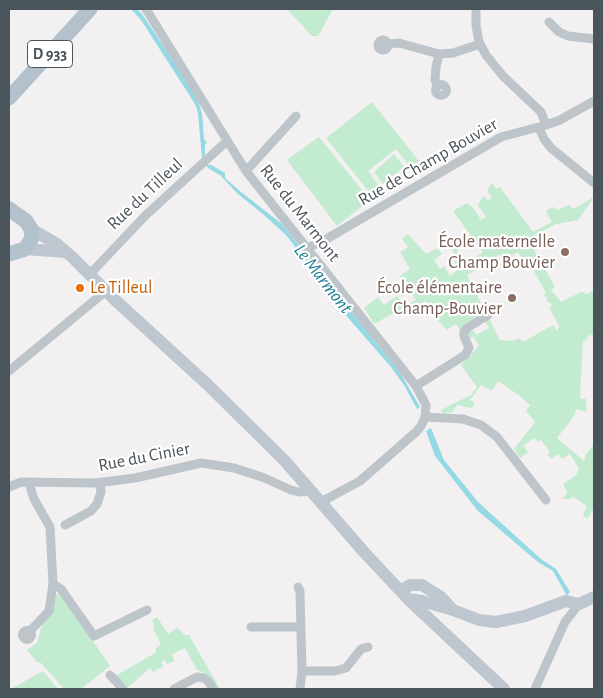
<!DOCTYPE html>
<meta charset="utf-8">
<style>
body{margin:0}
#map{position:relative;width:603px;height:698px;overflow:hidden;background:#f2f0f0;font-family:"Alegreya Sans",sans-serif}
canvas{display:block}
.frame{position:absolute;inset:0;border:10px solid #4a545b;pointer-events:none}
</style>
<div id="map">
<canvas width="603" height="698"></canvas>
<div class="frame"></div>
</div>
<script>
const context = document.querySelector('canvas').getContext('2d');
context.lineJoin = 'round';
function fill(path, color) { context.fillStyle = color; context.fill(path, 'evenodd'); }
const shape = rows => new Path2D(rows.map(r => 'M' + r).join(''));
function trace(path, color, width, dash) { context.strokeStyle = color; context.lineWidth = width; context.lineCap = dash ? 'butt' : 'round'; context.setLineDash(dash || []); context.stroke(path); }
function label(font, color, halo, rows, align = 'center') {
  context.font = font + ' "Alegreya Sans",sans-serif'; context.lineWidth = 4.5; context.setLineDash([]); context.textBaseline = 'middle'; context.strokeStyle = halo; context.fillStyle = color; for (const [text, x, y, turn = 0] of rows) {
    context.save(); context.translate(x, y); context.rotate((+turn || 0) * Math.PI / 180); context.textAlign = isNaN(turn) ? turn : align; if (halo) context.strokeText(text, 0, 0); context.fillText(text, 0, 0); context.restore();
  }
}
const green = shape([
 [287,9,333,9,318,36,312,36],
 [372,102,419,161,410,167,396,149,368,171,382,190,373,197,326,138],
 [319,137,370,200,337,226,287,160],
 [394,154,404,167,383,184,374,172],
 [492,183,496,189,500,187,533,232,552,222,546,211,553,207,558,210,569,205,573,209,594,197,578,220,556,224,528,239,555,287,551,290,561,302,581,292,587,294,594,290,594,334,588,336,587,340,583,341,580,398,586,399,586,405,587,405,586,412,577,409,572,419,557,438,584,461,586,454,594,444,594,508,587,519,583,515,587,506,573,497,570,499,563,499,567,492,563,484,576,475,579,469,570,454,562,459,558,454,551,459,548,454,550,452,541,440,538,442,534,438,523,446,528,452,520,458,514,449,535,422,526,411,530,405,520,396,498,381,492,391,481,385,470,400,475,403,472,408,457,405,452,412,442,413,441,410,471,395,477,387,461,365,479,346,474,337,468,338,468,334,472,329,476,335,489,328,485,321,489,318,500,340,513,341,519,338,523,342,553,325,557,331,559,326,550,309,552,304,548,302,544,294,546,293,530,264,527,266,518,252,503,261,499,254,493,261,467,275,484,309,482,314,464,324,460,330,456,324,447,330,434,316,426,301,401,315,398,311,374,324,364,308,378,297,384,305,397,296,405,306,416,300,400,276,410,269,400,252,408,247,402,239,408,234,426,254,438,248,442,254,434,260,440,269,444,266,450,276,459,269,454,261,457,258,452,250,454,247,451,241,456,240,460,248,457,251,466,265,469,264,471,266,478,262,475,258,483,252,453,211,467,203,473,208,481,220,486,217,478,205,483,196,488,200,492,197,487,191],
 [60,593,110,666,81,689,64,689,41,663,37,662,27,650,37,643,43,621,53,608,56,595],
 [157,617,168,634,177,628,185,635,189,635,220,689,215,689,206,674,197,670,185,648,172,654,174,661,167,664,164,660,161,662,164,666,153,672,150,668,127,688,115,676,157,652,155,649,161,645,153,628,155,627,152,620],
 [43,671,58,689,11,689]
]);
const water = shape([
 [131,9,137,9,142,14,185,78,198,101,202,113,204,139,207,143,205,144,205,155,202,158,198,113,195,104,141,20],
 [206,165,211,165,225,173,225,178,241,192,282,224,401,374,420,407,419,408,417,409,404,385,391,367,343,312,287,236,263,214,238,194,220,175,208,168],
 [431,428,444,460,478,502,541,559,556,569,570,592,567,596,553,571,538,562,478,511,435,456,426,431]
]);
const street = shape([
 [146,9,246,171,416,386,426,405,425,417,421,426,416,432,360,481,321,502],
 [476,9,476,25,479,42,486,55,503,76,541,112,546,125],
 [549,22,559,32,568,36,594,39],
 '378 45a5 5 0 1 1 10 0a5 5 0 1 1-10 0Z',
 [388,44,399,43,439,54,453,53,480,44],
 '435.5 90a5.5 5.5 0 1 1 11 0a5.5 5.5 0 1 1-11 0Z',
 [438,86,435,80,436,67,439,54],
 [539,128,544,139,551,148,594,183],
 [246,171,296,116],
 [307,248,323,241,501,137,546,125,560,120,594,101],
 [89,275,146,215,227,141],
 [9,371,106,291],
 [416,386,465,355,469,348,464,336,464,332,467,328,488,315],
 [425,417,463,419,481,425,497,437,546,500],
 [29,483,34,499,50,527,53,584,49,611,30,631],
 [9,487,21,482,96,483,135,478,201,463,234,468,262,477,291,490,299,492,311,491],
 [65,525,91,511,97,504,101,492,100,483],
 [53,584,61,589,94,636,147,610],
 [298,587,300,591,302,671,300,689],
 [251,627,300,627],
 '22.5 635a4.5 4.5 0 1 1 9 0a4.5 4.5 0 1 1-9 0Z',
 [302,671,335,671,346,668,361,649,368,647],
 [110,675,123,689],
 [174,689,197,677,204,678,209,682,213,689],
 [535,689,565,622,579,604]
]);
const secondary = shape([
 [31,229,57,244,72,257,114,299,208,385,285,461,363,551,408,599,504,689],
 [25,249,66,252],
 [401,591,410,585,422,585,441,597,453,610],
 [408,599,422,601,453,610,479,620,496,622,525,616,566,601,579,604,594,597]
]);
const primary = shape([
 [9,98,90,9],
 [9,209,26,221,31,229,32,238,25,249,9,254]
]);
const markers = [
 [565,252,5,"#8d6e63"],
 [80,288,5,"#e8710a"],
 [512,298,5,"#8d6e63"]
];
const shields = [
 [50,54,45]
];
const shieldNames = [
 ["D 933",50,54]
];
const streetNames = [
 ["Rue de Champ Bouvier",428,162,-30],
 ["Rue du Tilleul",145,194,-43],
 ["Rue du Marmont",300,213,52],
 ["Rue du Cinier",144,457,-11]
];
const educationNames = [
 ["École maternelle",555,242],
 ["Champ Bouvier",555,263],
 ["École élémentaire",502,288],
 ["Champ-Bouvier",502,309]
];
const foodNames = [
 ["Le Tilleul",90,288]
];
const waterNames = [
 ["Le Marmont",323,279,52]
];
fill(green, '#c3ebd0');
fill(water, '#94d9e4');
trace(street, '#bdc5cb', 9);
trace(secondary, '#bec7d0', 12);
trace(primary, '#b2c1cc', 15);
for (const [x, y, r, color] of markers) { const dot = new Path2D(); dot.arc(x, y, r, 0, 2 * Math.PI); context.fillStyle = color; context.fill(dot); trace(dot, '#fff', 2); }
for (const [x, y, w] of shields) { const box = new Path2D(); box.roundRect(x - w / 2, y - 13.5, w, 27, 4); context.fillStyle = '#fff'; context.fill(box); trace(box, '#4a545b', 1); }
label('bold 16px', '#4a545b', null, shieldNames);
label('18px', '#4a545b', '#fff', streetNames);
label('18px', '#785e54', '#fff', educationNames, 'right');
label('18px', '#c56008', '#fff', foodNames, 'left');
label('italic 19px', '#197f90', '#fff', waterNames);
</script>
